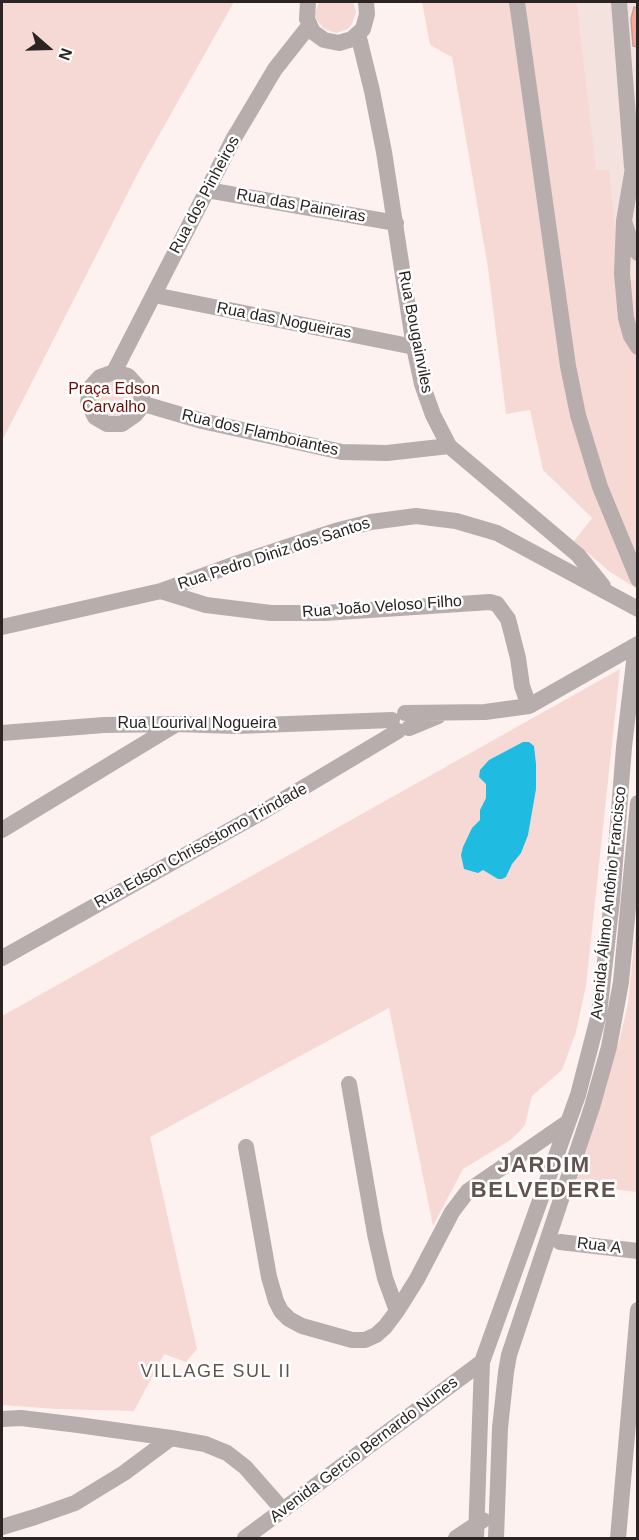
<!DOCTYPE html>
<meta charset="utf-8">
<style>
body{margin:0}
#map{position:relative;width:639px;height:1540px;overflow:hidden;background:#fef2f0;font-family:Helvetica,sans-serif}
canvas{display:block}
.frame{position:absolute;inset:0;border:3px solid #2b2423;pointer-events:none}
.north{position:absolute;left:18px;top:18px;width:60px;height:60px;-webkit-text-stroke:4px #fff;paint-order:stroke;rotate:110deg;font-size:16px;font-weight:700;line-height:24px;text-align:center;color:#2b2423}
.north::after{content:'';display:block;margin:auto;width:21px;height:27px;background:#2b2423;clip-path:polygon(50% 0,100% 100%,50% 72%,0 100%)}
</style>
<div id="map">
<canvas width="639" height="1540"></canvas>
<div class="frame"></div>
<div class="north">N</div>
</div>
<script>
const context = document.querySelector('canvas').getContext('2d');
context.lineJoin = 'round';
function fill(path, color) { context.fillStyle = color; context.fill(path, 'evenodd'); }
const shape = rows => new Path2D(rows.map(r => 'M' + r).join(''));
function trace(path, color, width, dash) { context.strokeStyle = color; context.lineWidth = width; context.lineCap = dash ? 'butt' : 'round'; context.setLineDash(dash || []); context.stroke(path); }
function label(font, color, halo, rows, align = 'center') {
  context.font = font + ' Helvetica,sans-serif'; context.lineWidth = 5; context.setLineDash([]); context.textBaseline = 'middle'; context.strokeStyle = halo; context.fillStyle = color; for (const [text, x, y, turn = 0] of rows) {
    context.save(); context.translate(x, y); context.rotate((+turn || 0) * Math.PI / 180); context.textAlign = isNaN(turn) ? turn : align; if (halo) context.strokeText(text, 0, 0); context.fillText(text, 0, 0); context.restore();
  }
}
const built = shape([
 [577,2,637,2,638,411,599,201]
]);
const green = shape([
 [2,2,234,2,140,169,2,441],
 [319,2,353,2,356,12,352,24,348,29,336,33,324,29,316,19,315,13],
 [422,2,577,2,596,170,609,170,619,274,637,353,637,589,610,572,574,541,592,518,543,470,530,410,506,414,488,268,452,57,430,45],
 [626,279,637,281,637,338],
 [117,378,134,390,135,404,132,410,115,420,97,411,94,391,98,385],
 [620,669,586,986,576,1032,562,1070,532,1096,525,1125,519,1132,509,1141,463,1169,433,1226,389,1008,150,1137,197,1349,186,1362,164,1354,134,1411,56,1409,2,1405,2,1016],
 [637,916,637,1192,572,1184,619,1042,628,1003]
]);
const water = shape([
 [523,742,529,742,534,746,536,764,536,789,528,835,521,853,512,864,506,877,502,879,498,879,483,870,478,873,464,869,461,855,463,847,472,828,480,820,480,810,486,798,486,784,479,777,480,770,489,760]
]);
const building = shape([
 [634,7,638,8,638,47,633,46,631,19,634,7]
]);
const minor = shape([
 [308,2,307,19,313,32,324,40,339,43,352,39,363,29,367,14,366,2],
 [517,2,568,366,578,415,600,487,638,579],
 [619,2,632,167],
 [358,34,372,91,384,152,414,347,422,384,433,415,449,446,578,555,603,586],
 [635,156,624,221,630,240,638,253],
 [207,190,396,223],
 [624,221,622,274,626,318,631,336,638,347],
 [154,295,414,347],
 [114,372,234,138,275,69,309,26],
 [114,372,128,376,138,387,144,404,135,415,122,424,107,424,95,417,88,403,90,388,100,377,114,372],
 [144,404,202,421,342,452,387,453,449,446],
 [161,591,206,605,271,613,324,613,490,602,497,604,508,619,518,658,522,686,529,706],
 [2,627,161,591,238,563,335,531,371,522,416,516,456,521,497,533,638,609],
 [405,713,485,712,529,706,638,644],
 [409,728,438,716],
 [2,733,104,725,176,724,236,726,392,720],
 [2,830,175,725],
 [2,958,264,811,398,731],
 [349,1084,375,1234,385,1278,397,1311],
 [246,1147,269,1277,276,1301,281,1311,289,1319,302,1326,352,1340,365,1340,376,1335,385,1327,397,1311,417,1279,452,1212,468,1191,568,1122],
 [560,1242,638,1251],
 [2,1419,21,1418,78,1425,171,1438,205,1444,227,1453,245,1467,283,1510],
 [2,1527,35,1517,75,1503,124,1473,171,1438],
 [245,1538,482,1362],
 [456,1538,483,1520],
 [476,1538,482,1362,578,1095,599,1014,612,900,624,747,636,645],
 [496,1538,500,1428,506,1372,509,1355,592,1107,609,1047,621,982,638,803],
 [618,1538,638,1310]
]);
const streetNames = [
 ["Rua dos Pinheiros",205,195,-62],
 ["Rua das Paineiras",301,206,10],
 ["Rua das Nogueiras",284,321,11],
 ["Rua Bougainviles",415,332,79],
 ["Rua dos Flamboiantes",260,433,13],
 ["Rua Pedro Diniz dos Santos",274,554,-18],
 ["Rua João Veloso Filho",382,607,-4],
 ["Rua Lourival Nogueira",197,724],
 ["Rua Edson Chrisostomo Trindade",201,846,-29],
 ["Avenida Álimo Antônio Francisco",609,903,-84],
 ["Rua A",599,1246,7],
 ["Avenida Gercio Bernardo Nunes",364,1450,-37]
];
const parkNames = [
 ["Praça Edson",114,390],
 ["Carvalho",114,408]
];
const neighbourhoodNames = [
 ["VILLAGE SUL II",216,1372]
];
const districtNames = [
 ["JARDIM",544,1166],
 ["BELVEDERE",544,1191]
];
fill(built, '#f4e2df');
fill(green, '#f6d9d4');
fill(water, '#20bbe1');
fill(building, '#fca899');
trace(building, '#b7a4a0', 1.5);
trace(minor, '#b6adac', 16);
label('16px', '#2b2423', '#fff', streetNames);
label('16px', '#6b0e05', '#fff', parkNames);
context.letterSpacing = '1.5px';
label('18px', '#63534f', '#fff', neighbourhoodNames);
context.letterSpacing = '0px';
context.letterSpacing = '1.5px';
label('bold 22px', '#63534f', '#fff', districtNames);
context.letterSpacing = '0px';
</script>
